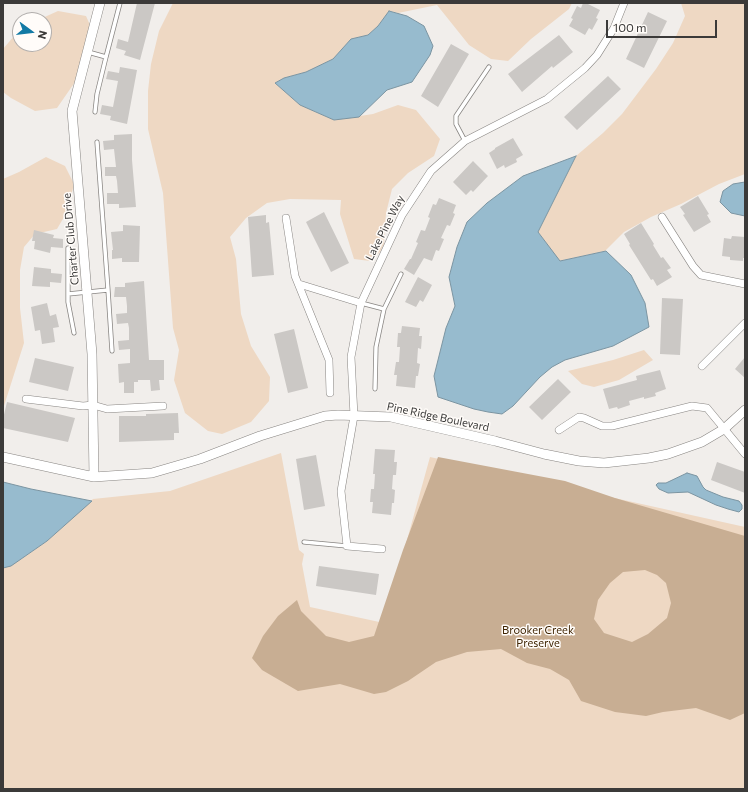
<!DOCTYPE html>
<style>
body{margin:0}
#map{position:relative;width:748px;height:792px;overflow:hidden;background:#f1eeeb;font-family:Commissioner,sans-serif}
canvas{display:block}
.frame{position:absolute;inset:0;border:4px solid #3b3a39;pointer-events:none}
.north{position:absolute;left:12px;top:12px;width:40px;height:40px;box-sizing:border-box;background:#fffcf9;border:1px solid #b1aeac;border-radius:50%;rotate:105deg;font-size:11px;font-weight:700;line-height:16px;text-align:center;color:#3b3a39}
.north::after{content:'';display:block;margin:auto;width:14px;height:18px;background:#127aa5;clip-path:polygon(50% 0,100% 100%,50% 72%,0 100%)}
.scale{position:absolute;left:606px;top:20px;width:111px;height:18px;box-sizing:border-box;border:2px solid #3b3a39;border-top:0;padding-left:5px;font-size:12px;line-height:14px;white-space:nowrap;color:#3b3a39;-webkit-text-stroke:3px #fffcf9;paint-order:stroke}
</style>
<div id="map">
<canvas width="748" height="792"></canvas>
<div class="frame"></div>
<div class="north">N</div>
<div class="scale">100 m</div>
</div>
<script>
const context = document.querySelector('canvas').getContext('2d');
context.lineJoin = 'round';
function fill(path, color) { context.fillStyle = color; context.fill(path, 'evenodd'); }
const shape = rows => new Path2D(rows.map(r => 'M' + r).join(''));
function trace(path, color, width, dash) { context.strokeStyle = color; context.lineWidth = width; context.lineCap = dash ? 'butt' : 'round'; context.setLineDash(dash || []); context.stroke(path); }
function label(font, color, halo, rows, align = 'center') {
  context.font = font + ' Commissioner,sans-serif'; context.lineWidth = 3; context.setLineDash([]); context.textBaseline = 'middle'; context.strokeStyle = halo; context.fillStyle = color; for (const [text, x, y, turn = 0] of rows) {
    context.save(); context.translate(x, y); context.rotate((+turn || 0) * Math.PI / 180); context.textAlign = isNaN(turn) ? turn : align; if (halo) context.strokeText(text, 0, 0); context.fillText(text, 0, 0); context.restore();
  }
}
const green = shape([
 [173,3,572,3,569,9,531,39,508,61,491,59,469,45,437,5,398,13,389,11,378,26,368,35,351,39,333,59,306,72,284,78,275,83,300,105,334,120,373,114,398,105,416,110,440,139,434,156,408,173,392,189,386,213,384,244,380,252,370,261,354,259,340,214,341,200,290,199,267,203,246,218,230,237,236,259,241,314,251,346,270,377,269,401,251,422,222,434,208,431,185,413,174,380,179,350,173,328,163,193,148,129,148,91,151,64,159,31],
 [681,3,745,3,745,174,719,184,681,204,651,217,624,232,605,251,559,261,538,232,576,156,603,133,622,114,656,69,673,43,685,16],
 [58,11,86,16,90,25,75,82,57,108,35,111,11,98,3,92,3,49,20,29,20,44,44,44,44,20,38,20],
 [46,157,65,166,74,184,67,212,57,229,35,234,24,247,20,270,20,308,24,343,3,409,3,179,19,172],
 [644,350,653,360,619,380,594,387,582,384,568,371,613,360],
 [281,453,299,550,304,554,302,564,310,607,384,623,430,457,745,527,745,789,3,789,3,558,20,560,47,541,93,499,170,491]
]);
const forest = shape([
 [438,457,565,481,615,498,745,536,745,713,730,720,696,708,663,712,646,716,615,712,581,701,569,680,550,669,527,663,501,649,467,652,436,662,408,681,386,692,374,694,340,684,298,691,262,670,252,658,263,636,278,616,297,600,301,611,326,636,349,642,374,636,403,550],
 [645,570,657,575,666,583,671,603,667,618,648,634,632,642,604,633,594,619,598,600,610,583,623,572]
]);
const water = shape([
 [389,11,407,16,424,26,433,46,430,55,412,82,387,90,359,117,334,120,300,105,275,83,284,78,306,72,333,59,351,39,368,35,378,26,389,11],
 [576,156,538,232,560,261,606,251,631,275,645,303,649,327,613,346,565,360,552,367,540,377,513,406,502,414,488,412,474,409,438,397,434,376,446,328,455,306,449,277,457,247,467,222,487,203,523,176,576,156],
 [745,182,745,216,731,213,720,202,723,191,733,184,745,182],
 [687,473,697,476,703,487,706,490,723,497,739,501,742,505,742,509,739,512,728,509,716,505,688,492,668,493,659,489,656,485,658,483,666,483,687,473],
 [3,482,31,489,92,501,47,541,11,566,3,568,3,482]
]);
const building = shape([
 [137,3,155,3,140,60,124,55,126,51,116,48,118,39,128,42],
 [583,3,586,3,600,10,596,18,598,19,592,30,589,28,585,35,569,26,573,19,571,18,577,6,581,8],
 [648,12,667,21,644,68,626,59],
 [559,35,573,52,553,68,552,66,522,92,508,74],
 [451,44,469,54,438,107,421,96],
 [120,67,137,70,127,124,110,120,111,116,100,114,102,105,113,107,118,81,106,79,108,71,119,73],
 [608,76,621,89,577,130,564,117],
 [132,134,132,160,136,207,119,208,119,204,107,204,107,193,118,193,117,181,116,176,105,176,105,167,116,167,114,149,104,150,103,141,114,140,114,135],
 [513,138,523,155,516,159,517,162,505,168,504,165,497,169,489,153,495,149,495,148],
 [473,161,488,176,473,192,471,190,466,195,453,182],
 [698,196,709,214,707,215,711,222,694,232,683,215,685,214,680,207],
 [439,198,456,205,453,213,455,214,450,226,447,225,441,238,444,239,439,251,436,250,432,261,424,258,414,275,404,269,410,259,411,259,418,243,416,242,421,230,425,231,430,218,428,217,433,204,436,205],
 [324,212,349,263,331,272,306,222],
 [266,215,266,223,269,222,274,275,252,277,248,217],
 [641,223,654,244,653,245,661,258,663,257,671,268,667,270,672,277,657,286,653,279,651,280,629,245,630,244,624,234],
 [123,225,140,226,139,262,122,262,122,258,112,259,112,250,113,250,111,232,123,231],
 [34,230,54,235,53,238,63,239,63,248,51,247,50,253,34,249,35,241,32,241],
 [732,236,745,237,745,258,743,258,743,261,730,260,730,257,722,256,724,238,731,239],
 [34,267,51,269,51,273,62,274,61,283,50,282,50,287,32,286],
 [418,277,432,285,423,302,420,300,416,307,405,302],
 [144,281,149,360,164,360,164,380,159,380,160,390,151,391,150,380,138,380,138,382,134,382,134,393,124,393,124,382,119,383,118,364,130,363,130,349,119,350,118,341,129,340,129,328,128,323,117,324,116,314,127,313,127,306,126,297,114,297,115,287,125,287,125,283],
 [662,298,683,299,680,355,660,354],
 [47,303,50,316,56,314,59,327,53,328,55,342,42,344,40,330,35,331,31,307],
 [402,326,420,328,419,336,422,336,421,349,418,348,417,363,420,364,418,376,416,376,415,388,396,386,397,375,394,375,396,362,399,362,400,347,397,347,398,333,401,333],
 [294,329,308,388,288,393,274,334],
 [745,357,745,378,735,369],
 [35,358,74,367,68,391,29,382],
 [660,370,666,389,655,393,656,396,644,399,644,397,629,401,630,405,618,409,617,407,609,409,603,389,637,380,636,376],
 [558,379,571,392,542,420,529,407],
 [7,402,75,418,68,442,3,428,3,419],
 [178,413,179,433,174,433,174,440,119,442,119,416,146,416,146,414],
 [375,449,395,450,394,462,397,462,396,475,393,475,392,489,395,490,394,503,392,503,391,515,372,513,373,502,370,502,371,489,374,489,375,474,373,474],
 [316,455,325,506,304,510,296,459],
 [717,462,745,472,745,493,711,480],
 [319,566,379,574,376,595,316,586]
]);
const lane = shape([
 [88,52,106,57,97,94,95,112],
 [106,57,120,3],
 [465,141,456,124,456,116,489,67],
 [97,142,108,290],
 [68,248,68,294],
 [361,303,384,309,376,347,375,389],
 [384,309,401,274],
 [74,333,68,302,68,294,108,290,112,351],
 [304,542,347,546]
]);
const street = shape([
 [662,217,693,266,701,275,745,284],
 [286,218,295,276,329,360,330,393],
 [299,284,361,303],
 [702,366,745,323],
 [26,399,83,406,93,405,107,409,163,406],
 [559,430,579,417,584,418,602,426,612,426,692,406,707,408,745,454],
 [382,549,347,546,341,491,354,416,351,357,361,303,402,215,431,171,465,141,547,99,585,68,597,55,614,28,624,3]
]);
const secondary = shape([
 [3,457,94,477,152,473,200,459,260,436,325,416,338,415,391,417,495,441,544,454,579,461,604,463,649,458,668,454,702,442,724,429,745,410],
 [94,477,92,354,72,111,100,3]
]);
const streetNames = [
 ["Lake Pine Way",385,228,-63],
 ["Charter Club Drive",71,239,-95],
 ["Pine Ridge Boulevard",438,417,12]
];
const parkNames = [
 ["Brooker Creek",538,630],
 ["Preserve",538,643]
];
fill(green, '#eed8c3');
fill(forest, '#c8ae93');
fill(water, '#97bbce');
trace(water, '#7b94a1', 1);
fill(building, '#cbc8c5');
trace(lane, '#888582', 5);
trace(street, '#888582', 8);
trace(secondary, '#888582', 10);
trace(lane, '#fff', 3.5);
trace(street, '#fff', 7);
trace(secondary, '#fff', 9);
label('11px', '#3b3a39', '#fffcf9', streetNames);
label('11px', '#3e2301', '#fffcf9', parkNames);
</script>
